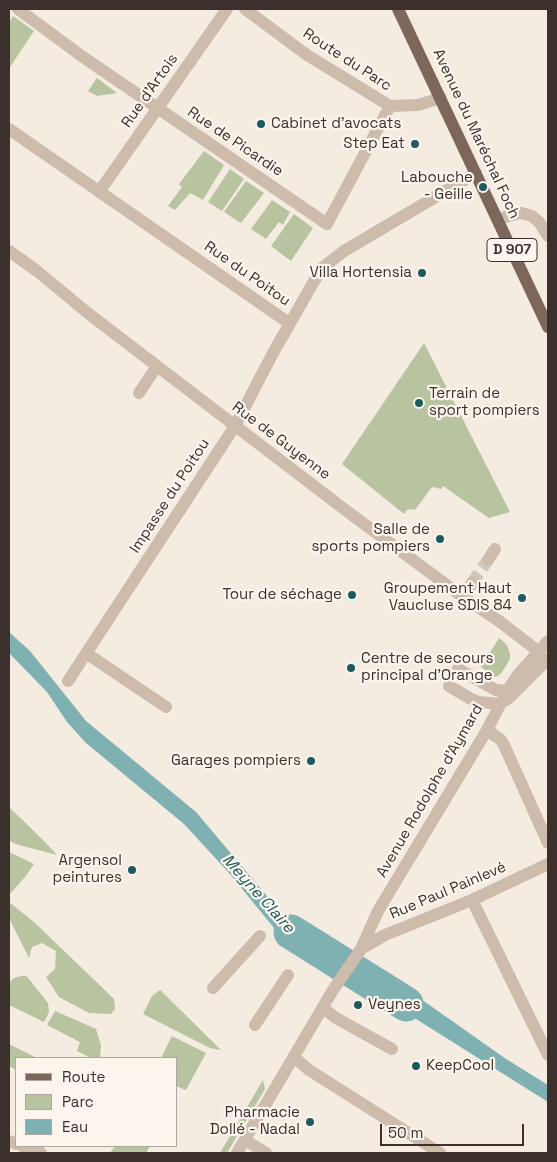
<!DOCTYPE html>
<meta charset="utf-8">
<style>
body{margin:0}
#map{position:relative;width:557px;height:1162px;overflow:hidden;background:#f4ebe1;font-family:"Space Grotesk",sans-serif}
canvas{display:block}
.frame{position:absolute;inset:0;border:10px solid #3b302b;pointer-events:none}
.legend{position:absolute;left:15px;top:1057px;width:162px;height:90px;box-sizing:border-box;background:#fbf5ee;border:1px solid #aea6a0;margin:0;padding:6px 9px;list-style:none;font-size:15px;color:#3b302b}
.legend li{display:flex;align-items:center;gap:10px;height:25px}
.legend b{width:25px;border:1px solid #aea6a0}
.scale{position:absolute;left:380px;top:1124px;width:144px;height:22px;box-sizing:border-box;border:2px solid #3b302b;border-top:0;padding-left:6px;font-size:15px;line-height:18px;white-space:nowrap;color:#3b302b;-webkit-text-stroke:4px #fbf5ee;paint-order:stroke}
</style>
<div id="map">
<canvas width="557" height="1162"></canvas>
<div class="frame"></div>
<ul class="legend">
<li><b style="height:6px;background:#7d675c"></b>Route</li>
<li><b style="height:14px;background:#b8c4a0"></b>Parc</li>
<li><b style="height:14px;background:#7fb0b2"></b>Eau</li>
</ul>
<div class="scale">50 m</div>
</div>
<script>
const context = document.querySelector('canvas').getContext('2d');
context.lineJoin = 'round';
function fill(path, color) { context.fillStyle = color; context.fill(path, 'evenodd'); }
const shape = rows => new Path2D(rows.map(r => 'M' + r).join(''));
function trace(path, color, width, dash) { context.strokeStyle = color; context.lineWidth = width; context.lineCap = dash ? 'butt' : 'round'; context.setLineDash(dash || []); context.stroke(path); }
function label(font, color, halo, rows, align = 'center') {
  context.font = font + ' "Space Grotesk",sans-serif'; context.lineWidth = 4.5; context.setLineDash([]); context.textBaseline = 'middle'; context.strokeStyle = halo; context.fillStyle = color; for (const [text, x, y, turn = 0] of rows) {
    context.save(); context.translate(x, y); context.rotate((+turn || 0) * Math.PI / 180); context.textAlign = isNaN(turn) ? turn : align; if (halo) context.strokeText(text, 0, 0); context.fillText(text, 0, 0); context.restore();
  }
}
const green = shape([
 [13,16,34,31,10,67,9,23],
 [97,78,117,93,97,96,88,91],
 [204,151,224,165,203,200,190,193,175,210,168,206,182,187,179,184],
 [230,169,244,179,222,211,208,202],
 [246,181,264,193,241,223,224,212],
 [272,200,290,212,283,225,279,222,266,239,251,229],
 [294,214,313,228,291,261,271,246],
 [424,343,510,512,489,518,443,486,441,489,432,487,415,510,410,509,407,510,404,514,342,464],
 [499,638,507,645,510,654,510,659,503,671,498,676,494,677,481,667],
 [9,807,43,840,57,855,19,845,9,841],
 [9,852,34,864,25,877,9,895],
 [9,902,34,922,114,999,115,1009,111,1014,89,1013,59,997,46,977,55,969,56,951,42,943,32,947,29,958,9,918],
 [21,976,26,976,29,979,48,1003,49,1012,44,1022,9,1005,9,983,14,978],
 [160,990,221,1050,210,1048,143,1014,152,996],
 [55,1011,96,1029,101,1045,100,1058,91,1058,77,1051,80,1042,47,1025],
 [172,1036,206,1053,186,1090,176,1086,176,1058,161,1058],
 [9,1044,37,1058,16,1058,16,1070,9,1066],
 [263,1080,265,1089,227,1153,220,1153],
 [115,1146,150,1146,146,1153,110,1153]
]);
const water = shape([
 [9,632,30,651,86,721,196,812,282,914,334,950,326,965,299,949,274,928,230,874,184,824,86,743,67,722,47,692,9,653],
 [374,966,506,1059,548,1085,548,1102,362,985]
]);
const river = shape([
 [291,932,406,1004]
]);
const minorTunnel = shape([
 [472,583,488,560]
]);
const minor = shape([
 [18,9,83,57,327,224,390,106],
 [245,9,307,55,390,106,418,105,441,98],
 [9,129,289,323],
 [99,192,227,9],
 [498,219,520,213,525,214,532,216,539,222,548,236],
 [9,251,37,271,89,314,348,512,463,597,499,621,538,651],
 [139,393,157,366],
 [488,560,495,549],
 [463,597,472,583],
 [86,653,166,707],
 [458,669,496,690,507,691,513,688],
 [68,681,235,426,273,353,321,269,344,251,476,173],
 [449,686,471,699,479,702,499,704,509,698,548,659],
 [487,730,500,739,504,745,548,843],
 [472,900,548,1055],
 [361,949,385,935,472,900,548,864],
 [213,988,260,936],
 [323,1008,336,1018,392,1049],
 [255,1025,288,975],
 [294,1057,309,1070,440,1153],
 [245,1140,266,1153],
 [9,1141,16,1144],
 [22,1146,41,1153],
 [237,1153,333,990,361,949,378,911,487,730,507,691,517,676,548,641]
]);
const major = shape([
 [398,9,548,327]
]);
const markers = [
 [261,124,5,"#1f5a5e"],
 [415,144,5,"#1f5a5e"],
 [483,187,5,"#1f5a5e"],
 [422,273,5,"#1f5a5e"],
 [419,403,5,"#1f5a5e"],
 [440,539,5,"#1f5a5e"],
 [352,595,5,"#1f5a5e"],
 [522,598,5,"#1f5a5e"],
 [351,668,5,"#1f5a5e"],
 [311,761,5,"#1f5a5e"],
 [132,870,5,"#1f5a5e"],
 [358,1005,5,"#1f5a5e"],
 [416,1066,5,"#1f5a5e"],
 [310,1122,5,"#1f5a5e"]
];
const shields = [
 [512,250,50]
];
const shieldNames = [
 ["D 907",512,250]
];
const streetNames = [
 ["Route du Parc",347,60,33],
 ["Rue d'Artois",150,91,-55],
 ["Avenue du Maréchal Foch",476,134,65],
 ["Rue de Picardie",235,142,34],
 ["Rue du Poitou",247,274,35],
 ["Rue de Guyenne",281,441,37],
 ["Impasse du Poitou",170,496,-57],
 ["Avenue Rodolphe d'Aymard",430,791,-60],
 ["Rue Paul Painlevé",448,891,-23]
];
const poiNames = [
 ["Cabinet d'avocats",271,124,"left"],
 ["Step Eat",405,144],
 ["Labouche",473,178],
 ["- Geille",473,195],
 ["Villa Hortensia",412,273],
 ["Terrain de",429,394,"left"],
 ["sport pompiers",429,411,"left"],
 ["Salle de",430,530],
 ["sports pompiers",430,547],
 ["Groupement Haut",512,589],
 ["Vaucluse SDIS 84",512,606],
 ["Tour de séchage",342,595],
 ["Centre de secours",361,659,"left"],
 ["principal d'Orange",361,676,"left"],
 ["Garages pompiers",301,761],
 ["Argensol",122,861],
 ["peintures",122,878],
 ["Veynes",368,1005,"left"],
 ["KeepCool",426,1066,"left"],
 ["Pharmacie",300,1113],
 ["Dollé - Nadal",300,1130]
];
const waterNames = [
 ["Meyne Claire",258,894,48]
];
fill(green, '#b8c4a0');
fill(water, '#7fb0b2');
trace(river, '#7fb0b2', 35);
trace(minorTunnel, '#cfc6bd', 12, [12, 6]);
trace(minor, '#cdbbac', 12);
trace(major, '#7d675c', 12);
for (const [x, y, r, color] of markers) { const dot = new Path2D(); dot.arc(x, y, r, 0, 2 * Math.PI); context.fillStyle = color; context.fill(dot); trace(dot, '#fbf5ee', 2); }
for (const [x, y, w] of shields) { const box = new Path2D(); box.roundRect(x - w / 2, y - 11.5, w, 23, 4); context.fillStyle = '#fbf5ee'; context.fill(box); trace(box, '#3b302b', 1); }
label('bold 14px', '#3b302b', null, shieldNames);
label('15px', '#3b302b', '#fbf5ee', streetNames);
label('15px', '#3b302b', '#fbf5ee', poiNames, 'right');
label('italic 16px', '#1f5a5e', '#fbf5ee', waterNames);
</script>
